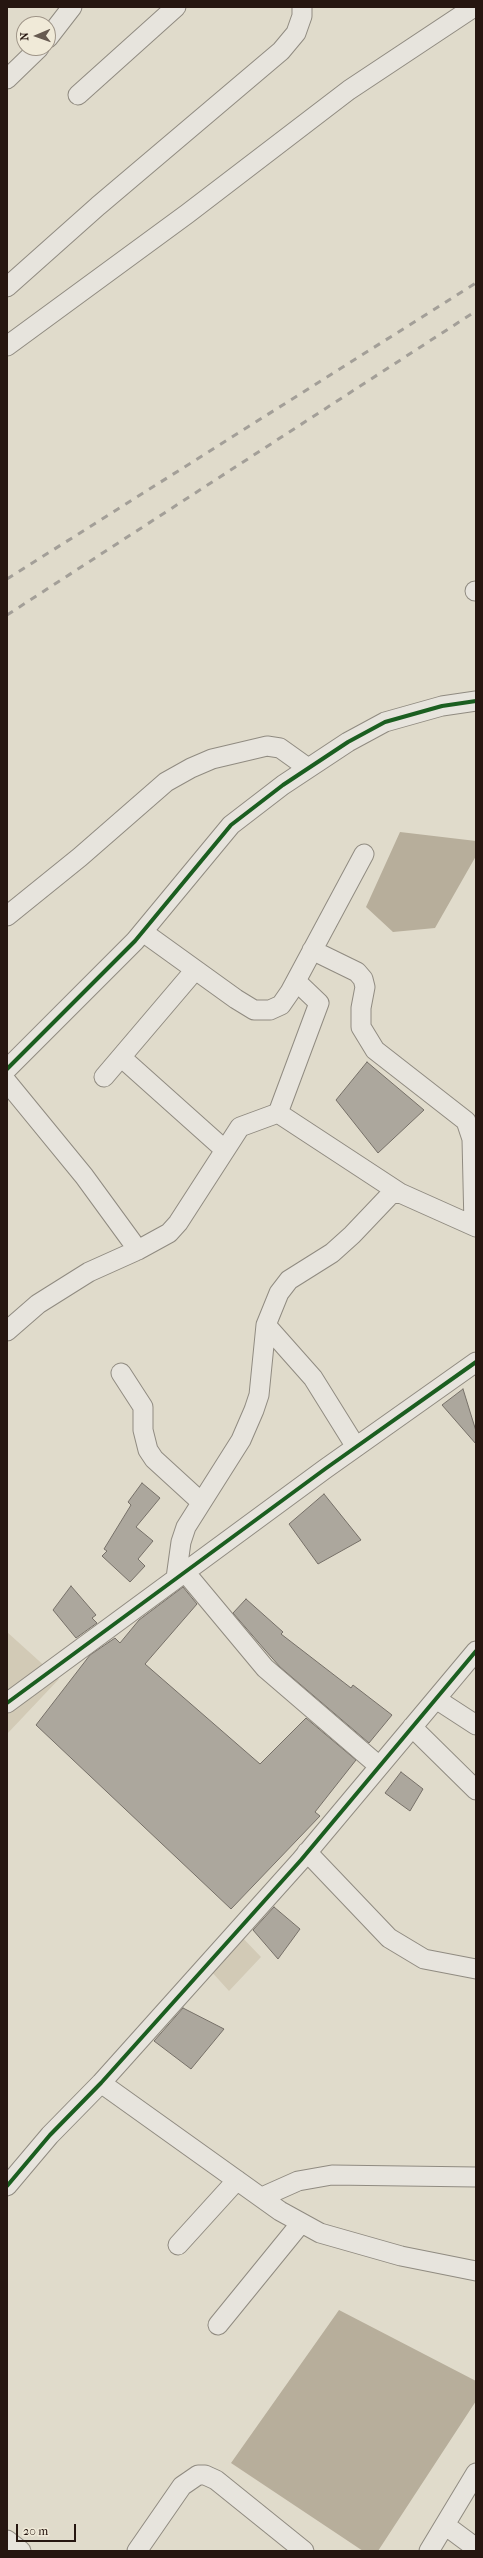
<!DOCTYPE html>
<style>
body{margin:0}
#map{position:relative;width:483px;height:2558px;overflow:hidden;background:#e0dbcb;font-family:"IM FELL French Canon",serif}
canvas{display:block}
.frame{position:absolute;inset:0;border:8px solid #261610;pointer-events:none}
.north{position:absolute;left:16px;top:16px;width:40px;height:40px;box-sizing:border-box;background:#f0ead8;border:1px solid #9f9588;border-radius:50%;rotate:268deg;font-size:11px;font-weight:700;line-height:16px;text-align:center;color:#261610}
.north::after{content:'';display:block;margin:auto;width:14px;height:18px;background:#675b51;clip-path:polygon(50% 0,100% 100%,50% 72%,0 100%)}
.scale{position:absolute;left:16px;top:2524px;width:60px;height:18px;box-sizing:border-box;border:2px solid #261610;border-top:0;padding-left:5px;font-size:12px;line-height:14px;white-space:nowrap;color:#261610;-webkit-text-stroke:3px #f0ead8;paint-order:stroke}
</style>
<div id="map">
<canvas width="483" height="2558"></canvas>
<div class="frame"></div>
<div class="north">N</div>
<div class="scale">20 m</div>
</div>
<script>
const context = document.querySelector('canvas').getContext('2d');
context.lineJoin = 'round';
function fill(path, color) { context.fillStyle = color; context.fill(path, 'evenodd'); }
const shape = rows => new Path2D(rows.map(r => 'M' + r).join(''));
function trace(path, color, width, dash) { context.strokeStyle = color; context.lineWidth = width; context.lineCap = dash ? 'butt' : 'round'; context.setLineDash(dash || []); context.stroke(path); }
const green = shape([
 [7,1632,59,1679,7,1734],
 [239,1934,261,1957,229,1991,210,1970]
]);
const water = shape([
 [400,832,476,841,476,856,435,928,393,932,366,907],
 [339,2310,476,2381,476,2401,378,2551,363,2551,231,2463]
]);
const building = shape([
 [367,1062,424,1110,378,1153,336,1100,367,1062],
 [463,1389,476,1431,476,1444,442,1405,463,1389],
 [142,1483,160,1498,136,1527,153,1541,138,1559,145,1566,130,1582,102,1556,107,1551,104,1549,131,1505,128,1502,142,1483],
 [324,1494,361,1540,318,1564,289,1524,324,1494],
 [71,1586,96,1615,92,1618,97,1623,76,1638,53,1610,71,1586],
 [183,1587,197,1604,145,1664,260,1764,306,1718,356,1760,315,1812,320,1816,231,1909,36,1725,90,1655,115,1638,120,1643,139,1620,183,1587],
 [246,1599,283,1632,281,1634,351,1688,353,1685,392,1715,369,1743,280,1667,265,1650,233,1613,246,1599],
 [401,1772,423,1789,410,1811,385,1793,401,1772],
 [274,1907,300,1929,278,1959,253,1930,274,1907],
 [183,2008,224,2029,191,2069,154,2041,183,2008]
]);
const minor = shape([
 [48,38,72,7],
 [7,79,39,48],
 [78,95,176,7],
 [7,287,98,206,281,51,296,33,302,16,302,7],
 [7,346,187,214,349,90,474,7],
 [475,591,476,591],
 [7,916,80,857,166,782,191,768,212,759,267,746,280,748,308,768],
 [143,932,236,999,254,1010,270,1010,281,1005,290,992,364,854],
 [312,950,357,972,363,979,365,987,361,1008,361,1027,375,1050,466,1121,472,1139,474,1226],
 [121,1057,225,1150],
 [7,1069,135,941,231,825,283,785,348,742,385,722,442,706,476,701],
 [104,1077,195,970],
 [7,1082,84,1176,138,1250],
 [278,1113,400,1193],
 [266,1325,313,1378,356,1447],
 [7,1331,38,1304,89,1272,138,1250,169,1233,178,1223,240,1127,278,1113,319,1003,296,981],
 [121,1373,143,1407,143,1430,148,1450,154,1459,201,1502],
 [185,1572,265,1668,379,1766],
 [176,1578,181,1542,186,1527,241,1440,254,1410,259,1395,266,1325,279,1293,289,1280,332,1253,352,1235,391,1194,400,1193,476,1227],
 [436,1699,476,1725],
 [7,1703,325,1469,476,1362],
 [412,1727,476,1790],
 [307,1852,389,1938,424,1959,476,1969],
 [101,2083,280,2211,320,2233,401,2256,476,2271],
 [7,2186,50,2135,101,2083,301,1860,476,1651],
 [262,2197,298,2181,332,2175,476,2177],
 [178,2245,237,2180],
 [218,2325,301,2223],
 [445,2525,476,2548],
 [7,2540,21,2551],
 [137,2551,182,2486,198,2475,205,2475,216,2480,304,2551],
 [429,2551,476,2473]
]);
const rail = shape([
 [7,579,476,283],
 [7,615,476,311]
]);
const cycleway = shape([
 [7,1069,135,941,231,825,283,785,348,742,385,722,442,706,476,701],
 [7,1703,325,1469,476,1362],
 [7,2186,50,2135,101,2083,301,1860,476,1651]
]);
fill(green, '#d2cab6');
fill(water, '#b7ae9b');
fill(building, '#aca79d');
trace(building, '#767068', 1);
trace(minor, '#908b81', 21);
trace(minor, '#e7e4dd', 19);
trace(rail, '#a39f98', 3, [7, 7]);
trace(cycleway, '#1b5e20', 4);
</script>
